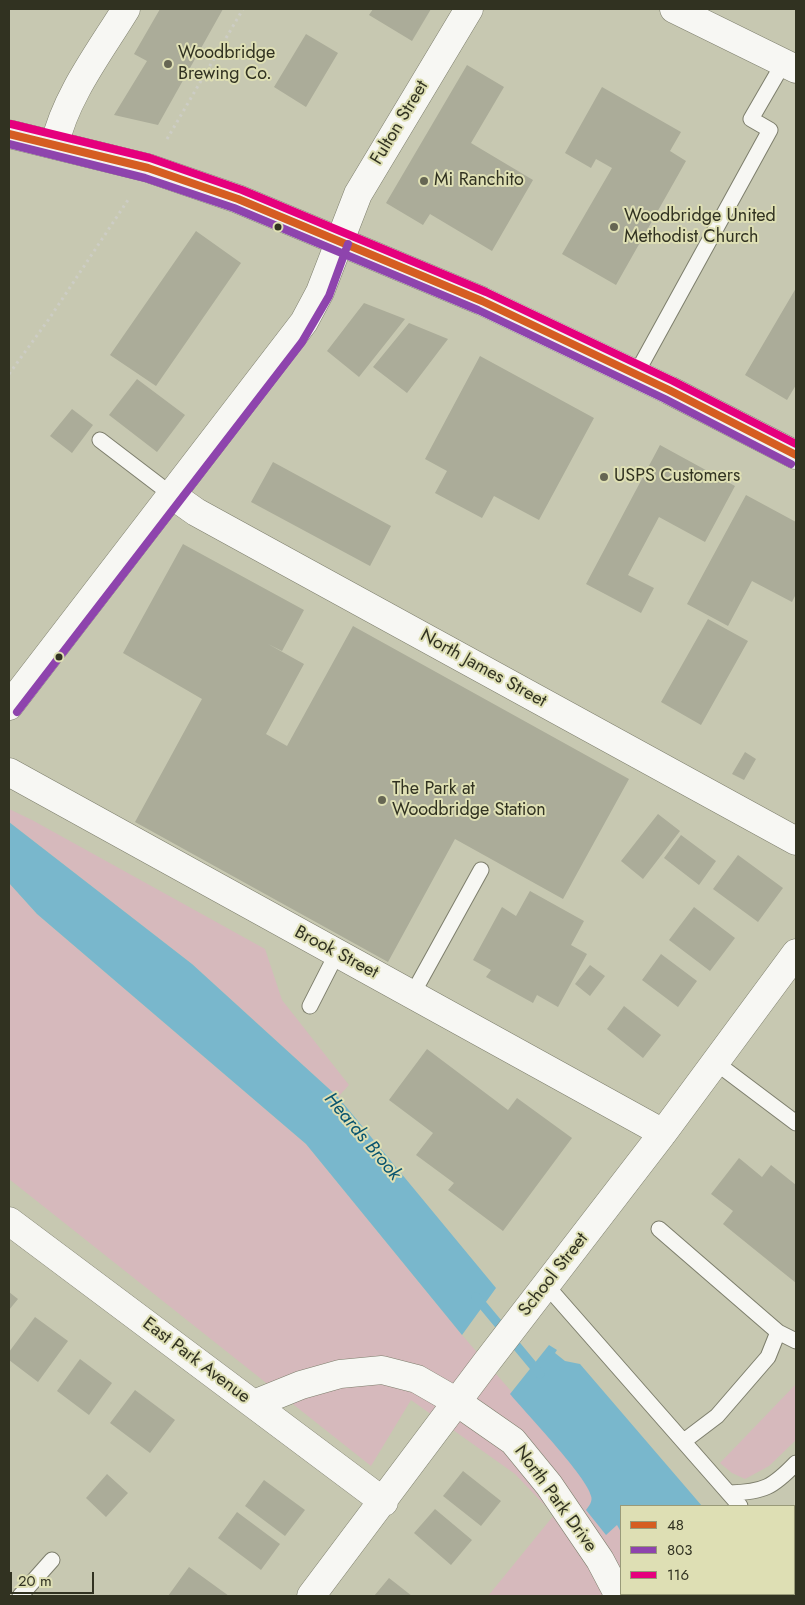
<!DOCTYPE html>
<html>
<head>
<meta charset="utf-8">
<style>
  body { margin:0 }
  #map { position:relative; width:805px; height:1605px; overflow:hidden; background:#c7c8b1; font-family:Jost,sans-serif }
  canvas { display:block }
  .frame { position:absolute; inset:0; border:10px solid #313221; pointer-events:none }
  .legend { position:absolute; left:620px; top:1505px; width:175px; height:90px; box-sizing:border-box; background:#dedfb4; border:1px solid #999a79; margin:0; padding:6px 9px; list-style:none; font-size:15px; color:#313221 }
  .legend li { display:flex; align-items:center; gap:10px; height:25px }
  .legend b { width:25px; border:1px solid #999a79 }
  .scale { position:absolute; left:10px; top:1572px; width:84px; height:22px; box-sizing:border-box; border:2px solid #313221; border-top:0; padding-left:6px; font-size:15px; line-height:18px; white-space:nowrap; color:#313221; -webkit-text-stroke:4px #dedfb4; paint-order:stroke }
</style>
</head>
<body>
<div id="map">
<canvas width="805" height="1605"></canvas>
<div class="frame"></div>
<ul class="legend">
<li><b style="height:6px;background:#d55d22"></b>48</li>
<li><b style="height:6px;background:#8e44ad"></b>803</li>
<li><b style="height:6px;background:#e5007d"></b>116</li>
</ul>
<div class="scale">20 m</div>
</div>
<script>
const c = document.querySelector('canvas').getContext('2d');
c.lineJoin = 'round';
function paint(path, color) { c.fillStyle = color; c.fill(path, 'evenodd'); }
function stroke(path, color, width, dash) { c.strokeStyle = color; c.lineWidth = width; c.lineCap = dash ? 'butt' : 'round'; c.setLineDash(dash || []); c.stroke(path); }
function write(font, color, halo, rows, align = 'center') {
  c.font = font + ' Jost,sans-serif'; c.lineWidth = 4; c.setLineDash([]); c.textBaseline = 'middle'; c.strokeStyle = halo; c.fillStyle = color; for (const [text, x, y, turn = 0] of rows) {
    c.save(); c.translate(x, y); c.rotate((+turn || 0) * Math.PI / 180); c.textAlign = isNaN(turn) ? turn : align; if (halo) c.strokeText(text, 0, 0); c.fillText(text, 0, 0); c.restore();
  }
}
paint(new Path2D(`
  M9,809l23,11 233,129 17,51 67,85 -11,12 -146,-133 -183,-142z
  M9,883l28,31 269,230 156,191 124,142 35,29v88h153l4,2h-290l66,-81 -39,-41 -104,-74 -40,66 -362,-287z
  M796,1384v56l-27,26 -24,13 -13,-6 -12,-10z`), '#d6b9bc');
paint(new Path2D(`
  M9,822l183,142 146,133 158,191 -34,47 -156,-191 -269,-230 -28,-31z
  M549,1345l8,5 -2,3 10,8 15,3 122,142h-81v26l-4,-7 -11,10 -20,-25c3,-4 7,-9 5,-14 -3,-18 -66,-84 -81,-102z
  M657,1594h109l1,2h-108z`), '#79b7cc');
stroke(new Path2D(`
  M476,1297l64,77`), '#79b7cc', 9);
paint(new Path2D(`
  M160,9h63l-65,116 -44,-10 33,-54 -13,-7z
  M373,9h58l-19,32 -43,-26z
  M306,34l32,19 -32,54 -32,-20z
  M467,65l37,22 -33,56 62,37 -41,71 -62,-37 -7,11 -37,-22z
  M602,87l79,45 -11,19 16,10 -70,124 -54,-31 50,-86 -16,-9 -5,9 -26,-15z
  M196,231l45,32 -85,123 -46,-31z
  M796,288v97l-9,15 -42,-25z
  M364,303l41,16 -46,58 -32,-26z
  M409,323l39,16 -41,54 -34,-26z
  M480,356l114,62 -55,102 -45,-24 -12,22 -47,-25 12,-22 -22,-12z
  M137,379l48,36 -28,37 -48,-37z
  M72,409l21,16 -21,28 -22,-17z
  M660,445l75,41 -30,56 -46,-25 -31,58 26,13 -13,25 -55,-29z
  M273,462l118,64 -21,40 -119,-64z
  M746,495l50,27v72l-4,8 -40,-21 -24,45 -41,-22z
  M183,544l121,66 -22,41 -14,-7 36,20 -38,70 21,12 66,-120 276,153 -66,120 -108,-60 -67,123 -253,-140 67,-123 -79,-46z
  M708,619l40,22 -47,84 -40,-23z
  M745,752l11,7 -12,21 -12,-6z
  M658,814l22,17 -37,48 -22,-18z
  M681,835l35,26 -17,24 -35,-27z
  M738,855l45,33 -25,34 -45,-33z
  M530,891l54,30 -13,24 16,9 -29,53 -21,-12 -4,8 -47,-26 5,-7 -18,-10 29,-53 14,9z
  M694,907l41,31 -25,33 -41,-31z
  M661,954l36,27 -19,26 -36,-27z
  M590,965l15,11 -15,20 -15,-12z
  M624,1006l37,29 -18,23 -36,-29z
  M427,1049l81,61 9,-12 55,40 -69,93 -55,-41 6,-7 -38,-28 17,-22 -44,-33z
  M739,1158l23,19 9,-12 25,20v98l-73,-59 10,-13 -22,-17z
  M9,1292l9,7 -9,11z
  M35,1317l33,24 -30,41 -29,-22v-8z
  M80,1359l32,24 -23,32 -32,-24z
  M135,1390l40,30 -25,33 -40,-30z
  M463,1471l38,30 -20,25 -38,-30z
  M107,1474l21,19 -22,24 -20,-19z
  M264,1480l41,30 -20,26 -40,-30z
  M435,1509l37,31 -21,25 -37,-32z
  M237,1512l43,32 -19,26 -43,-32z
  M189,1567l40,29h-61z
  M389,1578l23,18h-38z`), '#abac99');
const lane = new Path2D(`
  M636,374l134,-244 -19,-11 33,-57
  M100,440l72,55
  M412,995l69,-125
  M310,1006l27,-53
  M715,1062l81,61
  M659,1229l119,103 18,9
  M546,1285l194,221
  M684,1441l33,-25 51,-59 10,-25
  M730,1493c34,-1 43,-6 66,-30
  M794,1562l2,2
  M20,1596l32,-36`);
const street = new Path2D(`
  M674,9l122,60
  M55,144c10,-47 46,-94 71,-135
  M172,495l24,17 600,329
  M9,706l295,-384 16,-30 38,-98 111,-185
  M9,772l654,361
  M9,1221l375,281
  M254,1404l47,-19 39,-11 42,-4 35,9 40,23 56,39 36,44 51,75 19,36
  M311,1596l175,-233 177,-230 133,-180`);
const secondary = new Path2D(`
  M9,134l139,34 90,31 244,102 187,89 127,65`);
stroke(lane, '#7d7e6c', 17);
stroke(street, '#7d7e6c', 29);
stroke(secondary, '#7d7e6c', 29);
stroke(new Path2D(`
  M167,139l76,-130
  M9,374l40,-55 81,-122`), '#cdcdc5', 3, [2.5, 4]);
stroke(lane, '#f7f7f3', 15);
stroke(street, '#f7f7f3', 28);
stroke(secondary, '#f2f2f1', 28);
stroke(new Path2D(`
  M9,134l139,34 90,31 244,102 187,89 127,65`), '#d55d22', 8);
stroke(new Path2D(`
  M9,144l136,34 89,30 244,102 187,89 126,65
  M17,712l285,-370 27,-46 19,-52`), '#8e44ad', 8);
stroke(new Path2D(`
  M11,124l139,34 92,32 244,102 187,89 123,63`), '#e5007d', 8);
for (const [x, y, r, color] of [
  [168,64,5,"#666653"],
  [424,181,5,"#666653"],
  [278,227,4.5,"#313221"],
  [614,227,5,"#666653"],
  [604,477,5,"#666653"],
  [59,657,4.5,"#313221"],
  [382,800,5,"#666653"]
]) { const dot = new Path2D(); dot.arc(x, y, r, 0, 2 * Math.PI); c.fillStyle = color; c.fill(dot); stroke(dot, '#dedfb4', 2); }
write('18px', '#313221', '#dedfb4', [
  ["Woodbridge",178,54],
  ["Brewing Co.",178,75],
  ["Mi Ranchito",434,181],
  ["Woodbridge United",624,217],
  ["Methodist Church",624,238],
  ["USPS Customers",614,477],
  ["The Park at",392,790],
  ["Woodbridge Station",392,811]
], 'left');
write('18px', '#313221', '#dedfb4', [
  ["Fulton Street",400,123,-59],
  ["North James Street",483,669,29],
  ["Brook Street",336,953,28],
  ["School Street",554,1275,-52],
  ["East Park Avenue",196,1361,37],
  ["North Park Drive",555,1499,54]
]);
write('italic 19px', '#08546f', '#dedfb4', [
  ["Heards Brook",362,1137,50]
]);
</script>
</body>
</html>
